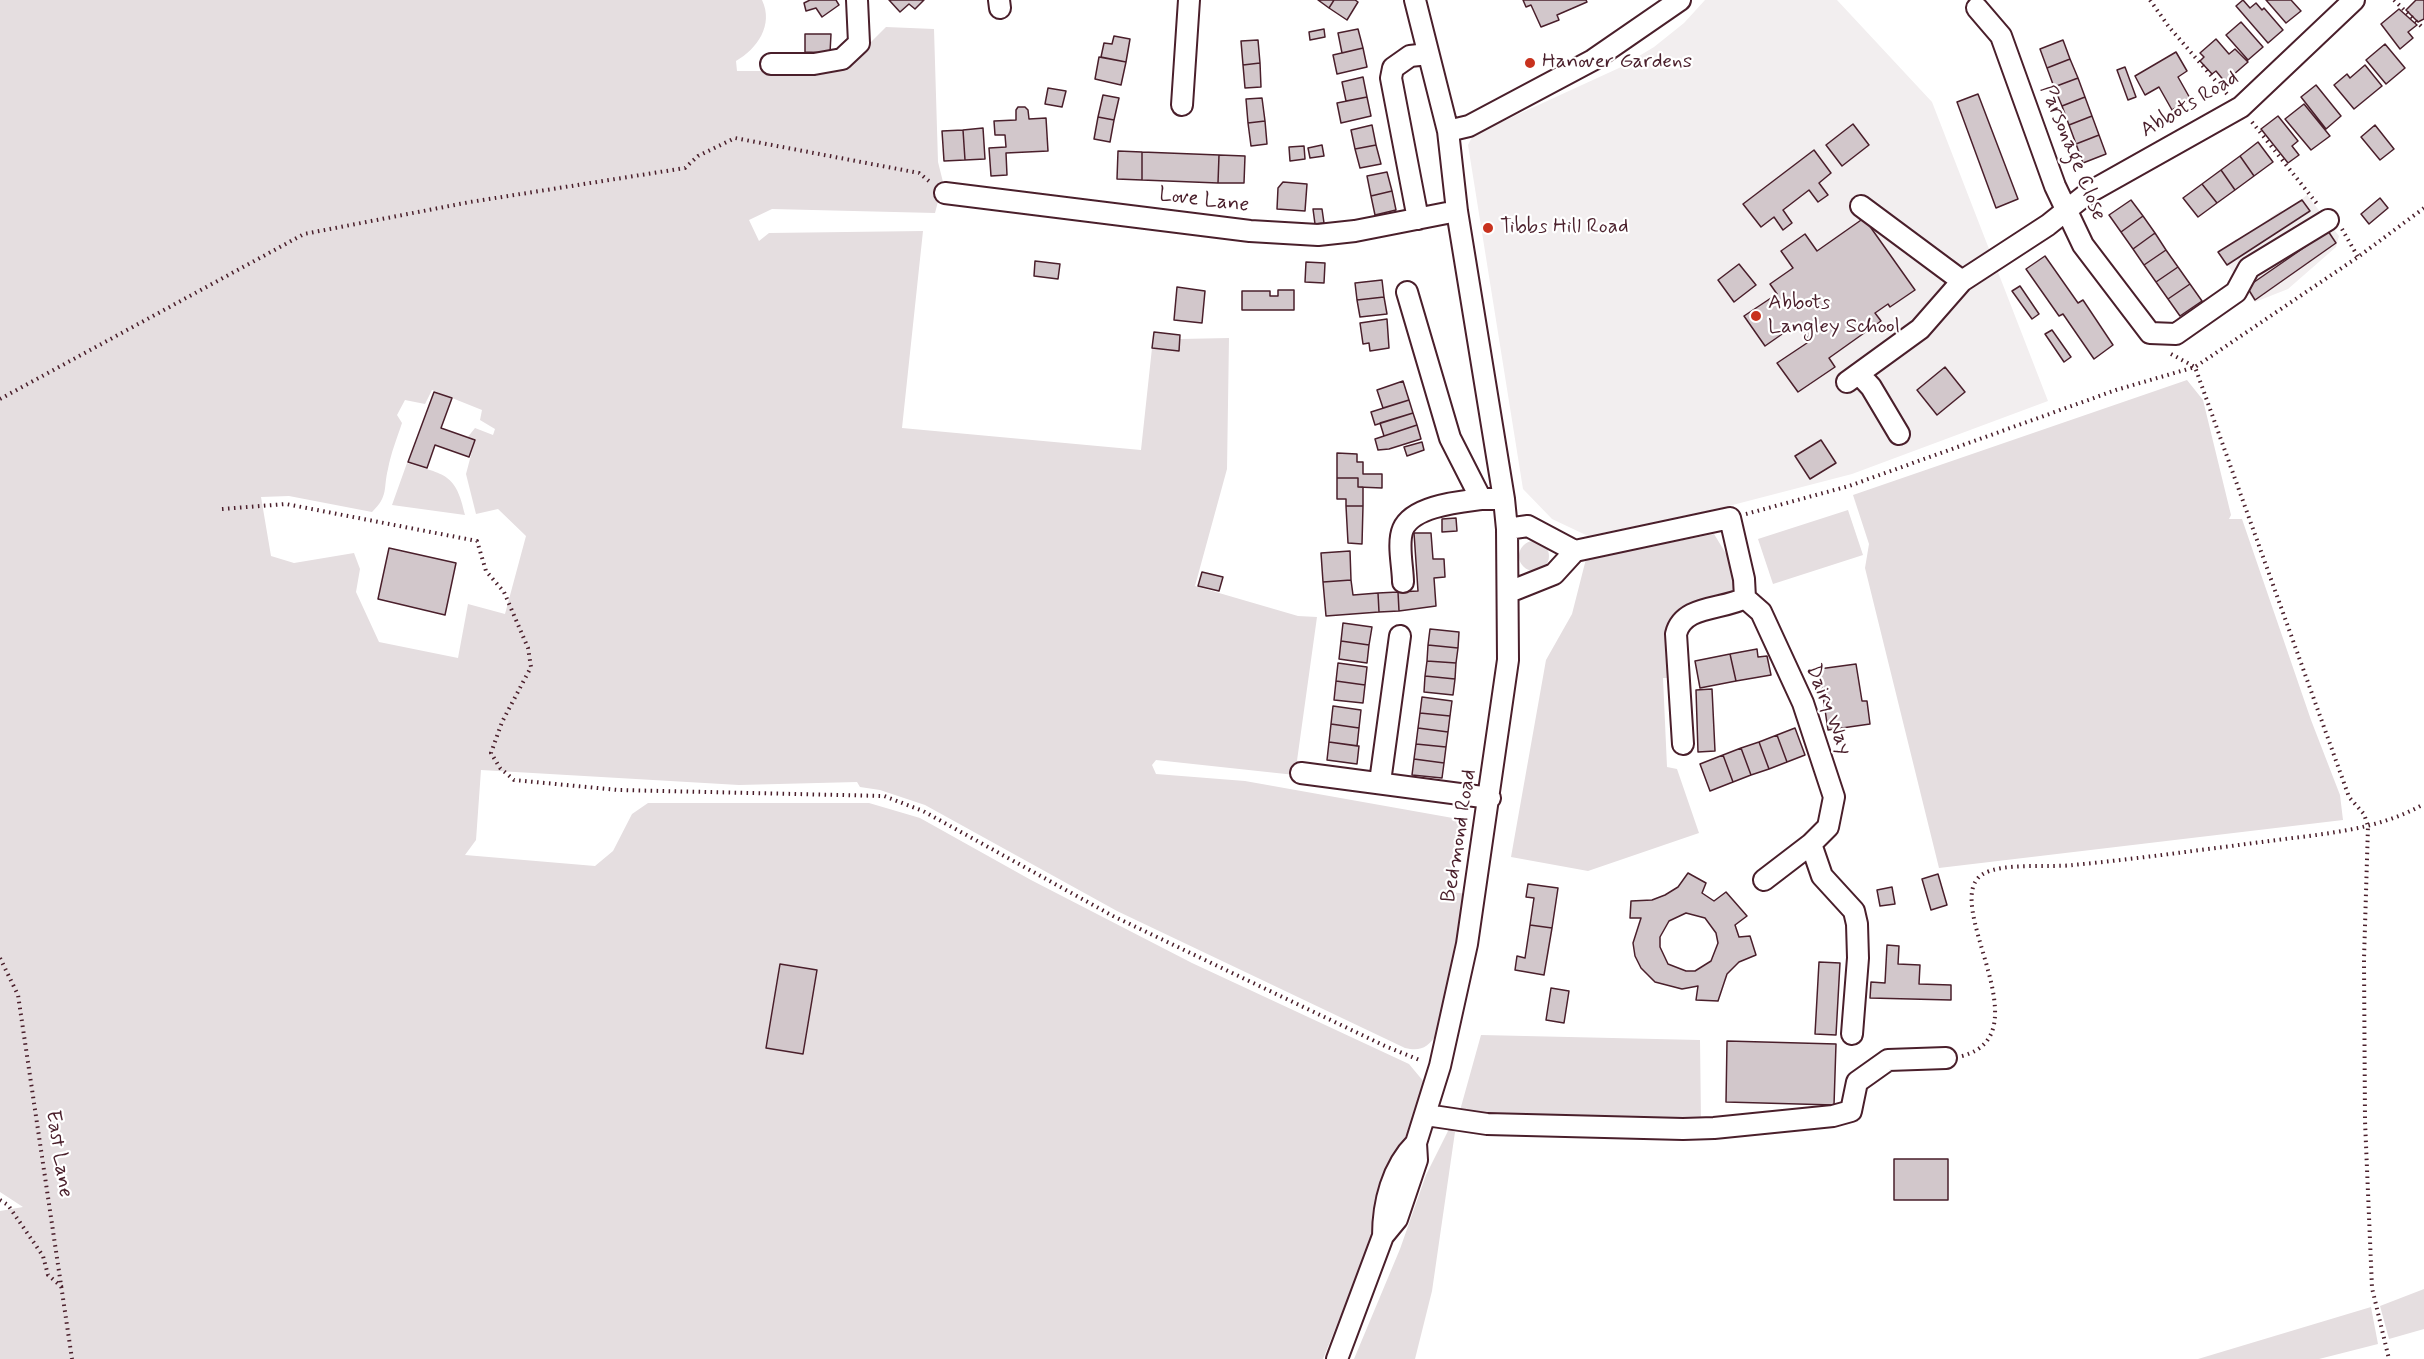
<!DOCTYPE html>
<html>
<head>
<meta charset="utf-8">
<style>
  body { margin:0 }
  canvas { display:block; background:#fff }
</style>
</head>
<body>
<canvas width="2424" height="1359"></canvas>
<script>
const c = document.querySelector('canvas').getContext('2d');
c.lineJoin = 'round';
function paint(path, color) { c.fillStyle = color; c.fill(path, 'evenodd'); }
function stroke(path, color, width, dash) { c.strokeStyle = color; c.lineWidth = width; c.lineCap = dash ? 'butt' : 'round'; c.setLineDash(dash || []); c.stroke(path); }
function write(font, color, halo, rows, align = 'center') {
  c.font = font + ' Mynerve,sans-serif'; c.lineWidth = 4.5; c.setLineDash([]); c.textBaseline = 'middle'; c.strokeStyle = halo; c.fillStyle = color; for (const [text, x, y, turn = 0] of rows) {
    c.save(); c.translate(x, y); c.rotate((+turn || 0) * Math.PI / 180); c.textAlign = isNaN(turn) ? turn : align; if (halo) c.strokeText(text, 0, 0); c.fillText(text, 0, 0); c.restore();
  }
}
paint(new Path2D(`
  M1705,0h132l95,102 116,299 -196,73 -131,34 -133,28 -36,-17 -29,-30 -55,-344 5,-10 146,-67 35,-21 30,-24z
  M2307,195l32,41 -3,11 -48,42 -33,13 -37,-50 18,-13 2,2 43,-31 3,3z`), '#f2eeef');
paint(new Path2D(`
  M0,0h762c12,25 -5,49 -26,61l1,10h99l23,-17 27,-27 48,2 4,133 5,20 -8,31 -163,-4 -23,11 10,21 10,-8 154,-2 -21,197 239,22 11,-102 26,3 2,-12 49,-1 -2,131 -32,117 103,30 19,1 -22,158 -139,-15 -4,5 4,9 89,7 219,39 -13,72 16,2 -30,140c-9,13 -16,18 -32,14l-288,-137 -192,-106 -45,-15 -20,-3 -3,-5 -118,3 -258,-15 -5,70 -11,15 130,11 18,-15 19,-37 16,-11h221l51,15 111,62 161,83 217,101 15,18 -10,37 -35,73 -9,51 -47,116h-1323v-148l23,-4 -23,-15zM432,390l50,20 -2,10 15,9 -2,6 -18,-7 -8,10 8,2 -9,34 10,40 22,-5 28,27 -21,78 -37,-10 -10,54 -79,-16 -23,-50 4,-23 -6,-16 -60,10 -23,-7 -10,-59 28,-1 83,16c17,-16 11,-24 16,-43 3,-16 9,-31 14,-46l-5,-8 8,-15 20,4z
  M2187,380l16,20 28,115 -2,4h13l69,201 29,75 3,25 -404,48 -74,-300 4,-24 -16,-49z
  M407,463c38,12 49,10 58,52l-73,-10z
  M1848,510l15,45 -90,29 -15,-45z
  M1714,534l25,41c-7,40 -54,12 -68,46 -6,16 -2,40 -2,57h-6l4,89 10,2 22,64 -111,38 -77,-14 35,-197 26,-46 14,-55z
  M1519 556a15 15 0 1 1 30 0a15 15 0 1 1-30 0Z
  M1481,1035l219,5 1,81 -242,-7z
  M1449,1129l6,3 -23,159 -17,68h-61l46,-110 26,-74z
  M2424,1289v40l-35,10 -9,-33z
  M2371,1307l7,37 -59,15h-121z`), '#e5dee0');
const building = new Path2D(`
  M810,0h26l3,5 -17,12 -6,-9 -10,3 -2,-8z
  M889,0h35l-9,9 -6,-5 -9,8z
  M1318,0h16l-5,8z
  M1334,0h21l3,2 -11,18 -18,-12z
  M1523,0h63l1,2 -30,13 2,5 -18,7 -10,-22 -5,2z
  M2243,0l7,8 6,-5 6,7 2,-2 19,22 -15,13 -32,-37z
  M2266,0h25l10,11 -15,12z
  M2416,0h8v19l-6,3 -12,-12z
  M2399,9l18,16 -9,7 5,6 -13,11 -19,-25z
  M2241,22l22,25 -15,13 -22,-25z
  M1324,29l1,8 -15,3 -1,-8z
  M1358,29l5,19 -21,5 -4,-20z
  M805,34h26l-1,19 -25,-1z
  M1114,36l16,3 -4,23 -25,-5 3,-14 8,1z
  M2216,39l13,15 6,-5 13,13 -23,20 -9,-11 -4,3 -12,-13 4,-4 -4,-4z
  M1258,40l2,23 -17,2 -2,-24z
  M2063,40l7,19 -23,9 -7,-19z
  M2385,44l20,24 -19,16 -20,-24z
  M1363,48l4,19 -30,7 -4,-19z
  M2176,52l11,19 -9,6 13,23 -19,10 -13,-23 -14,8 -10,-19z
  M1099,57l27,5 -5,23 -26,-6z
  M2070,59l8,19 -24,9 -7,-19z
  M1260,63l1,24 -16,1 -2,-23z
  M2365,65l17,21 -28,23 -20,-24 13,-11 3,4z
  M2125,67l11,30 -8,3 -11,-30z
  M1363,77l4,20 -21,4 -4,-19z
  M2078,78l7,19 -23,9 -8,-19z
  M2316,85l25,31 -15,13 -25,-32z
  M1048,88l18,3 -4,16 -17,-3z
  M1978,94l40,105 -22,9 -39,-106z
  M1103,95l16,3 -5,22 -16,-3z
  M1367,97l4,19 -30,7 -4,-20z
  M2085,97l7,19 -23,9 -7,-19z
  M1262,98l3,23 -17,2 -2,-24z
  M2304,104l26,32 -19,14 -26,-31z
  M1018,107h7l3,3 1,9 17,-1 2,33 -42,2 1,22 -16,1 -2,-28 17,-1 -1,-12h-10l-1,-14 22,-1v-10z
  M2092,116l7,19 -23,9 -7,-19z
  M2278,116l20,25 -6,5 7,9 -11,8 -27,-34z
  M1098,117l16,3 -4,22 -16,-3z
  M1265,121l2,23 -16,2 -3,-23z
  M1853,124l16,21 -27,21 -16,-21z
  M1372,125l4,20 -21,4 -4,-19z
  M2375,125l19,24 -14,11 -19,-23z
  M983,128l2,31 -20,1 -2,-30z
  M963,130l2,30 -21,1 -2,-30z
  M2099,135l7,19 -23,9 -7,-19z
  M2258,142l15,20 -19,14 -14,-20z
  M1322,145l2,11 -14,2 -2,-10z
  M1376,145l5,19 -21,4 -5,-19z
  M1304,146l1,13 -15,2 -1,-14z
  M1814,150l17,23 -12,10 9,12 -10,7 -9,-12 -26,20 9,13 -9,7 -9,-13 -13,10 -18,-23z
  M1118,151l24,1v28l-25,-1z
  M1142,152l77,3 -1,28 -76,-3z
  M1219,155l26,1 -1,27h-26z
  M2240,156l14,20 -19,14 -14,-20z
  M2221,170l14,20 -18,13 -15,-19z
  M1387,172l5,19 -21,5 -4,-20z
  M1283,182l24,2 -2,27 -28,-2 1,-21z
  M2202,184l15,19 -19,14 -15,-19z
  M1392,191l4,19 -21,5 -4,-19z
  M2380,198l8,10 -19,16 -8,-10z
  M2131,200l12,16 -22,16 -12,-17z
  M2302,200l8,11 -83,54 -9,-13z
  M1313,209h9l2,14 -9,1z
  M2143,216l12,17 -22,16 -12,-17z
  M1864,218l51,72 -25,17 -2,-3 -13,9 6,8 -52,37 6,9 -37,25 -21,-29 33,-22 -12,-18 -33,23 -21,-30 33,-22 -7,-10 23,-16 -12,-17 24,-17 12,17z
  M2328,231l8,12 -81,57 -8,-13z
  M2155,233l11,17 -22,15 -11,-16z
  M2166,250l12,17 -22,15 -12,-17z
  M2045,256l33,47 5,-3 30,45 -19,14 -31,-45 -4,2 -33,-47z
  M1035,261l25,3 -2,15 -24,-3z
  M1306,262l19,1 -1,20 -19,-1z
  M1739,264l17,21 -22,17 -16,-22z
  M2178,267l12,17 -22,15 -12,-17z
  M1382,280l2,17 -27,3 -2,-17z
  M2190,284l12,17 -22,15 -12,-17z
  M2020,286l19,28 -7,5 -20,-28z
  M1177,287l28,4 -3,32 -28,-3z
  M1278,290h16v20h-52v-19h28v5h8z
  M1384,297l3,17 -27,3 -3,-17z
  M1387,319l2,29 -19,3 -1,-8 -6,1 -3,-21z
  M2052,330l19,27 -7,5 -19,-28z
  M1154,332l26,3 -1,16 -27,-3z
  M1945,367l20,25 -28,23 -20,-25z
  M1403,381l6,19 -26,8 -6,-18z
  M434,392l18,6 -11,30 34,12 -6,17 -34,-12 -8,23 -19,-6z
  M1409,400l4,13 -38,12 -4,-13z
  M1413,413l4,12 -33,11 -4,-13z
  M1417,425l4,14 -32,10 -11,1 -3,-11z
  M1821,440l15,23 -26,16 -15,-23z
  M1422,442l2,8 -17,6 -3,-9z
  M1337,453l20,1v8h6v12h19v14l-24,-1v-9h-21z
  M1337,478h21v9h5v19h-17v-7h-9z
  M1346,506h17l-1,38 -14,-1z
  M1456,518l1,13 -15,1v-13z
  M1414,533h17l2,26h11l1,18 -11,1 2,28 -37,5 -1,-19 20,-1z
  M389,548l67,15 -11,52 -67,-16z
  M1350,551l1,29 -28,2 -2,-29z
  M1202,572l21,5 -4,14 -21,-5z
  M1351,580l2,15 25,-2 1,19 -53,4 -3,-34z
  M1398,592l1,19 -20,1 -1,-19z
  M1343,623l29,4 -3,18 -28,-4z
  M1430,629l29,3 -1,16 -30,-3z
  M1341,641l28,4 -2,18 -28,-4z
  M1428,645l30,3 -2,15 -29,-2z
  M1757,649l1,8 9,-1 4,19 -35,6 -6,-27z
  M1730,654l6,27 -36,7 -5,-27z
  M1427,661l29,2 -1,16 -30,-3z
  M1338,663l29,4 -2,18 -29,-4z
  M1856,664l6,37h5l3,23 -42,6 -9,-61z
  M1425,676l30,3 -2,16 -29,-3z
  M1336,681l29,4 -2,18 -29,-3z
  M1712,689l3,62 -17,1 -2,-62z
  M1422,697l30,4 -2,15 -30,-3z
  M1333,706l28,4 -2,18 -28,-4z
  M1420,713l30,3 -2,16 -30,-4z
  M1331,724l28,4 -2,18 -28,-4z
  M1418,728l30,4 -2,15 -30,-3z
  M1795,728l10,27 -18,7 -10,-27z
  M1777,735l10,27 -18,7 -10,-27z
  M1329,742l30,4 -2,18 -30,-4z
  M1759,742l10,27 -18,6 -10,-27z
  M1416,744l30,3 -2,16 -30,-4z
  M1741,748l10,27 -18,7 -10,-27z
  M1723,755l10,27 -23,9 -10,-27z
  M1414,759l30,4 -2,15 -30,-3z
  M1688,873l18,10 -4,10 12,8 12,-9 21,24 -12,9 4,12 11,-1 6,19 -17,7 -12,12 -9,27 -22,-1 2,-14 -16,3 -27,-7 -14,-14 -6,-12 -2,-13 8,-25h-11l1,-17 21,-1 13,-5 13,-8zM1686,913l19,5 11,15 2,10 -7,18 -16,10h-9l-18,-7 -8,-17v-10l9,-16z
  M1938,874l9,31 -16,5 -9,-31z
  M1528,884l30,4 -6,40 -22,-3 4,-27 -8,-1z
  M1892,887l3,17 -15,2 -3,-16z
  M1530,925l22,3 -8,47 -29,-5 2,-14 8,2z
  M1887,945l12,1 -1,18 22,1 -1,19 32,1v15l-81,-2 1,-16 14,1z
  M1819,962l21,1 -4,72 -21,-1z
  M780,964l37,6 -14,84 -37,-6z
  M1551,988l18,3 -5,32 -18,-3z
  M1727,1041l109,3 -2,61 -108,-3z
  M1894,1159h54v41h-54z`);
paint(building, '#d2c7cb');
stroke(building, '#4a1f2b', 1.5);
const minor = new Path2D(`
  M999,0l1,8
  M1977,8l24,28 54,150 28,59 67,88 26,1 60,-42 13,-24 79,-48
  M771,64h43l28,-5 17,-16 -2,-43
  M1182,105l7,-105
  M1448,131l21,-5 124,-66 87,-60
  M945,193l305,38 68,4 37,-4 102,-20
  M1861,206l101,75
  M1418,219l-27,-141 2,-10 17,-12 18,-2
  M1407,292l43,146 31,61h23
  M1859,374l12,13 28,47
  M1847,382l73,-53 42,-48 86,-56 40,-32 153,-86 113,-107
  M1507,529l21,-3 47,25
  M1403,582c0,-15 -6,-39 0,-53 10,-23 56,-27 78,-30
  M1509,592l45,-18 21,-23 155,-33 14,61 1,19 16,14 42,91 31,94 -6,30 -17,17 11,32 32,35 3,13 1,34 -6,76
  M1683,744l-7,-110c7,-29 46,-24 69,-36
  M1301,773l189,25
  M1380,782l20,-146
  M1764,880l47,-36
  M1426,1115l61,9 196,5 31,-1 119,-12 18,-5 6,-29 31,-22 58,-2
  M1383,1236c0,-33 9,-69 33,-93
  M1337,1359l46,-123 14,-17 20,-59 -1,-17 24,-77 27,-122 41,-284 -1,-131 -3,-30 -47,-288 -9,-80 -33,-131`);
stroke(minor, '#4a1f2b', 24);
stroke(new Path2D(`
  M2150,0l19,27 58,67
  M2394,0l30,29
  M2252,122l66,83
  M2342,229l16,28
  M2171,354l24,13 154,430 15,17 4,12 -4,133 1,162 7,167 17,71
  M0,399l304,-165 166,-32 215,-34 13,-12 37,-18 184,35 11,9
  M222,509l64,-5 191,37 9,30 18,21 24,56 3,19 -29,55 -11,31 9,15 14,12 104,10 266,6 39,15 190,105 272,130 37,15
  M1746,514l103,-28 267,-96 79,-23 163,-110 66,-49
  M0,958l18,37 54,364
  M1962,1056c84,-22 -24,-155 21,-182 21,-12 65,-6 90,-9 63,-6 126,-15 189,-23 55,-8 113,-10 162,-38
  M0,1200l8,5 35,51 5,19 15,13`), '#4a1f2b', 4, [1.5, 4.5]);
stroke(minor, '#fff', 20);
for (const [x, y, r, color] of [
  [1530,63,6,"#c8321e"],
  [1488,228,6,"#c8321e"],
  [1756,316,6,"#c8321e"]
]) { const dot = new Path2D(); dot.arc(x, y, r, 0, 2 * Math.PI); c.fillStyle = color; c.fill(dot); stroke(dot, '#fff', 2); }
write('21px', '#4a1f2b', '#fff', [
  ["Hanover Gardens",1542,63],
  ["Tibbs Hill Road",1500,228],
  ["Abbots",1768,304],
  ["Langley School",1768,328]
], 'left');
write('21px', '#4a1f2b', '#fff', [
  ["Abbots Road",2190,105,-31],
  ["Parsonage Close",2072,153,68],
  ["Love Lane",1204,201,7],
  ["Dairy Way",1828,710,69],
  ["Bedmond Road",1460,836,-81],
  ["East Lane",58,1154,81]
]);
</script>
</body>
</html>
